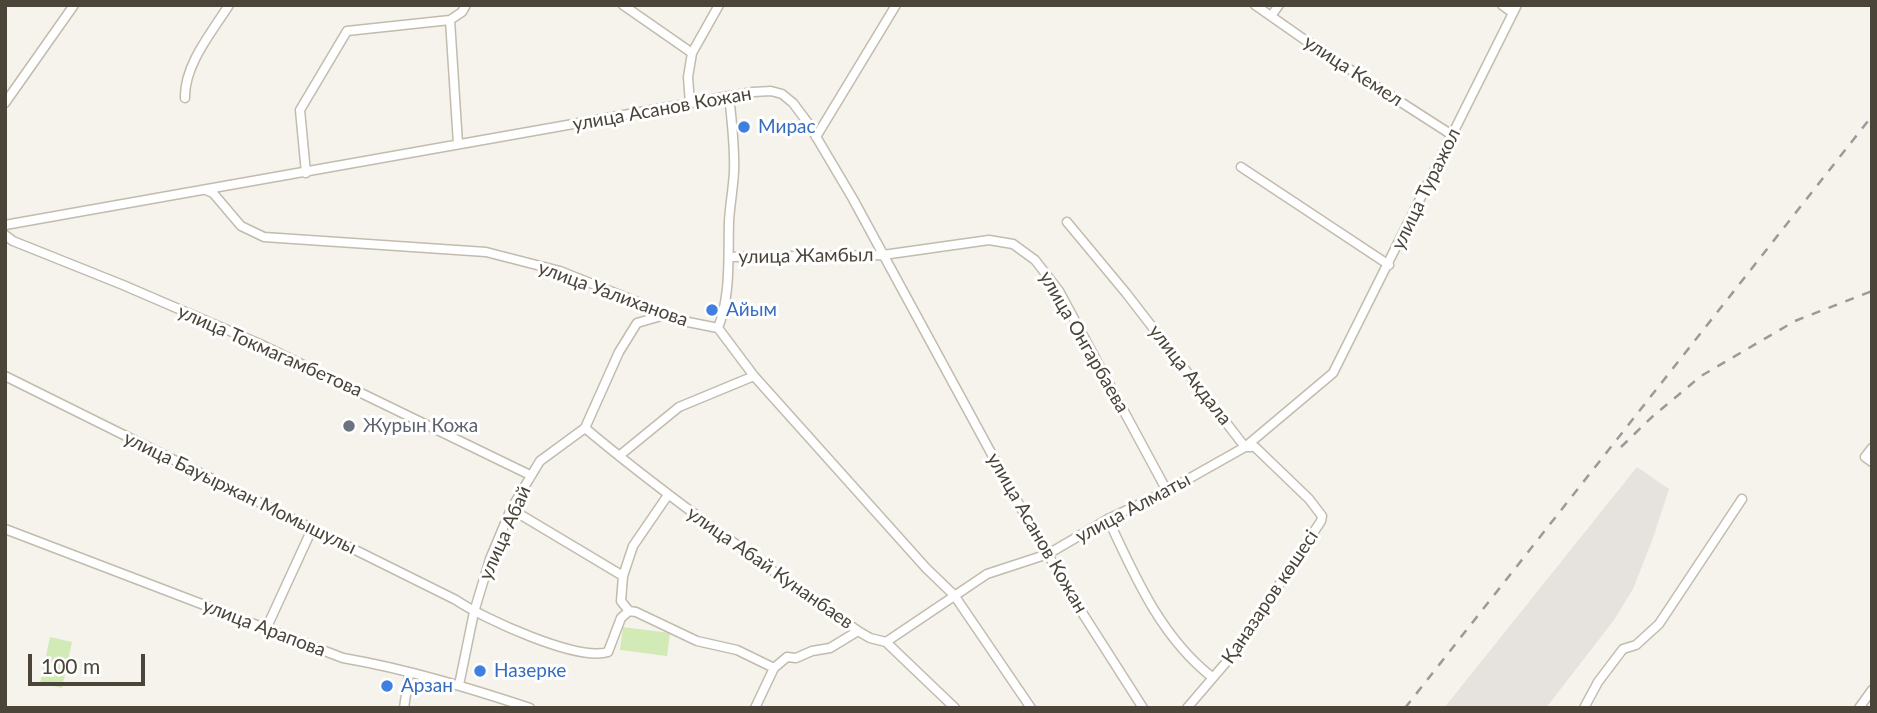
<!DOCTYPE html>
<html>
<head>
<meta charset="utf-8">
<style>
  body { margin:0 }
  #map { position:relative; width:1877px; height:713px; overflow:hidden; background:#f6f3ec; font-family:Lato,sans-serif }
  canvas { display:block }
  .frame { position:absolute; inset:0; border:7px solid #4b4439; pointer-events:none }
  .scale { position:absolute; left:28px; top:654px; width:117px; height:32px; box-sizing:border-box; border:4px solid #4b4439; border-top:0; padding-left:9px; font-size:21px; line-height:24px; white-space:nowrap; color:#4b4439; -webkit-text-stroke:5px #fff; paint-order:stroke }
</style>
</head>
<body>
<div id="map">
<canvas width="1877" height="713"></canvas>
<div class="frame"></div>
<div class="scale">100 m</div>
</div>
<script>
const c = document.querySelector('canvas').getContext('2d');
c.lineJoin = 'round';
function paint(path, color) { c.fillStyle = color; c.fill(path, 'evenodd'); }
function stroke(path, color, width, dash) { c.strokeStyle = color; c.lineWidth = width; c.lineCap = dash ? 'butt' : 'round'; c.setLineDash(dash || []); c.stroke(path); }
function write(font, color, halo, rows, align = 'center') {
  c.font = font + ' Lato,sans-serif'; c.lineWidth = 6; c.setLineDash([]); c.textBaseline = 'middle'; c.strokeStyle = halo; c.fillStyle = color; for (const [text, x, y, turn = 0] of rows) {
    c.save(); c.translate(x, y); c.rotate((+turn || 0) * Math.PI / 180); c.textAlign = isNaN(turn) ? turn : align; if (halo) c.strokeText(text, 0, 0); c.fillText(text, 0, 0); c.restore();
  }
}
paint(new Path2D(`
  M1637,467l32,22 -16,49 -20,51 -19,31 -68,88h-102z`), '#e6e2dd');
paint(new Path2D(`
  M623,627l47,6 -3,23 -47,-6z
  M50,637l22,5 -10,46 -22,-5z`), '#d2eab5');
const minor = new Path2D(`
  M623,5l69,48
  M1255,5l60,42 137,88
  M1502,5l11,8
  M1271,16l8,-11
  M185,98c-1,-33 27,-66 44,-93
  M5,103l69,-98
  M690,104l-2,-27 4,-24 27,-48
  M816,137l80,-132
  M458,144l-8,-124 12,-8 4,-7
  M1241,167l148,98
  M306,173l-6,-63 47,-79 103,-11
  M206,190l7,3 28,33 23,11 222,15 74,19 128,51 30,6 36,48 172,192 28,27 77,113
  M1067,222l59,71 119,154h10l54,52 13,17 -1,5 -86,131 -48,56
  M5,225l748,-133 18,-1 11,3 11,9 15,20 45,76 174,320 56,95 60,94
  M5,235l8,6 110,44 137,59 270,131
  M729,257l154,-2 106,-15 24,4 22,16 24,31 108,200
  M718,328c13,-33 10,-71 11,-107 1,-16 4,-32 5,-49 1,-25 -2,-50 -5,-76
  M5,376l451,224c26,18 122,62 152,52l13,-34 8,-7 7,1 61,29 40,9 37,18
  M585,428c87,73 180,137 273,203l12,7 16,4 69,66
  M1872,448l-7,9 7,5
  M619,456l60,-49 75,-31
  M511,509l112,67
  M1108,519c27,58 53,118 104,158
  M5,529l338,129c64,11 126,30 187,50
  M629,611l-8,-10 2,-25 10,-30 35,-51
  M266,629l46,-100
  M886,642l101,-68 61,-20 60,-35 59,-28 78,-44 88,-74 184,-368
  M459,685l15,-73 16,-53 21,-50 29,-48 45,-33 34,-76 18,-29 31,-9
  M404,708l5,-34
  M755,708l19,-40 13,-11 9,1 16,-7 18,-3 28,-17
  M1584,708l14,-26 25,-33 13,-4 23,-21 83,-125
  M1859,708l13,-18`);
stroke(minor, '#c2bbae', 11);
stroke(minor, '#fff', 8);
stroke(new Path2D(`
  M1621,447l31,-30 49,-41 94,-55 77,-30
  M1405,708l467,-592`), '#9a9a9a', 2.5, [9, 9]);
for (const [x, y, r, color] of [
  [744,127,7,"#3f7fe0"],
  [712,310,7,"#3f7fe0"],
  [349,426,7,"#6b7280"],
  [480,671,7,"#3f7fe0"],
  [387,686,7,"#3f7fe0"]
]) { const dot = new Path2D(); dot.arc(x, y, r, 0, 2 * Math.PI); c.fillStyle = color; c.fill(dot); stroke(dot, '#fff', 2.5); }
write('19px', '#4b4439', '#fff', [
  ["улица Кемел",1353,71,33],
  ["улица Асанов Кожан",662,109,-10],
  ["улица Туражол",1426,189,-64],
  ["улица Жамбыл",806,256,-1],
  ["улица Уалиханова",613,294,20],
  ["улица Онгарбаева",1084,342,60],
  ["улица Токмагамбетова",270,351,24],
  ["улица Акдала",1190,375,52],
  ["улица Бауыржан Момышулы",240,493,26],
  ["улица Алматы",1133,508,-28],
  ["улица Абай",505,533,-66],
  ["улица Асанов Кожан",1037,533,60],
  ["улица Абай Кунанбаев",770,568,35],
  ["Қаназаров көшесі",1270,597,-56],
  ["улица Арапова",264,628,21]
]);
write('19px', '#366cbe', '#fff', [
  ["Мирас",758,127],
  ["Айым",726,310],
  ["Назерке",494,671],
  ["Арзан",401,686]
], 'left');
write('19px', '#5b616d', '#fff', [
  ["Журын Кожа",363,426]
], 'left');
</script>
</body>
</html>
